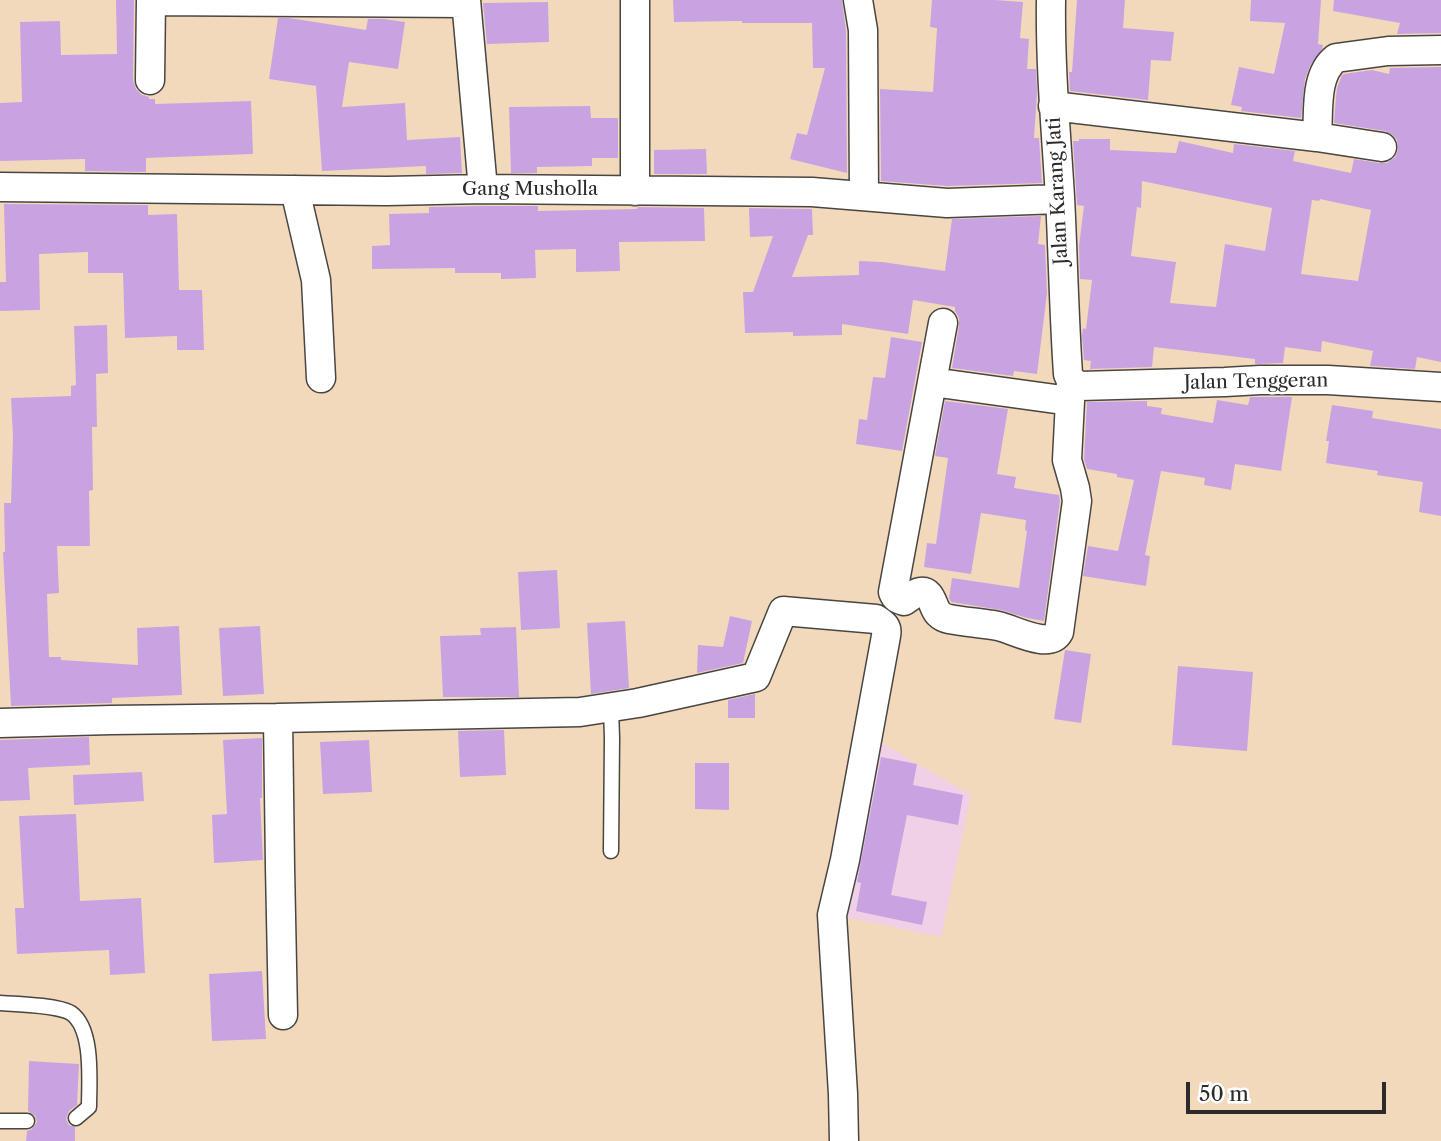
<!DOCTYPE html>
<html>
<head>
<meta charset="utf-8">
<style>
  body { margin:0 }
  #map { position:relative; width:1441px; height:1141px; overflow:hidden; background:#f3d9bc; font-family:"Libre Caslon Text",serif }
  canvas { display:block }
  .scale { position:absolute; left:1186px; top:1082px; width:200px; height:32px; box-sizing:border-box; border:4px solid #2b2b2b; border-top:0; padding-left:9px; font-size:21px; line-height:24px; white-space:nowrap; color:#2b2b2b; -webkit-text-stroke:5px #fff; paint-order:stroke }
</style>
</head>
<body>
<div id="map">
<canvas width="1441" height="1141"></canvas>
<div class="scale">50 m</div>
</div>
<script>
const c = document.querySelector('canvas').getContext('2d');
c.lineJoin = 'round';
function paint(path, color) { c.fillStyle = color; c.fill(path, 'evenodd'); }
function stroke(path, color, width, dash) { c.strokeStyle = color; c.lineWidth = width; c.lineCap = dash ? 'butt' : 'round'; c.setLineDash(dash || []); c.stroke(path); }
function write(font, color, halo, rows, align = 'center') {
  c.font = font + ' "Libre Caslon Text",serif'; c.lineWidth = 5; c.setLineDash([]); c.textBaseline = 'middle'; c.strokeStyle = halo; c.fillStyle = color; for (const [text, x, y, turn = 0] of rows) {
    c.save(); c.translate(x, y); c.rotate((+turn || 0) * Math.PI / 180); c.textAlign = isNaN(turn) ? turn : align; if (halo) c.strokeText(text, 0, 0); c.fillText(text, 0, 0); c.restore();
  }
}
paint(new Path2D(`
  M873,738l98,57 -30,142 -105,-22z`), '#efd0e6');
paint(new Path2D(`
  M116,0h18l-1,80 3,9 6,6 7,2v2h6v5l96,-3 2,53 -107,4v14l-61,-1v-12l-85,2v-58l22,-1 -2,-80 40,-1 1,34 56,-1z
  M673,0h169l4,31 1,142 -57,-14 7,-26 10,2 18,-67h-12l-1,-45h-70v-2l-68,1z
  M932,0h63l28,2 -3,36 9,1 -2,30h9l1,24 -3,45h5l3,45 -95,3 -66,-5 -1,-92 53,3 4,-64 -7,-1z
  M1077,0h48l-2,28 51,4 -3,29 -20,-1 -3,40 -78,-9 -1,-19h3z
  M1251,0h70l-3,44 5,1 -1,4 -12,17 -5,13 -4,39 -60,-7 1,-4 -11,-2 8,-38 35,7 11,-51 -35,-2z
  M1334,0h107v33l-44,1 3,-11 -67,-12z
  M548,2l1,40 -62,2 -4,-41z
  M278,18h11l77,12 2,-11h16l21,3 -7,47 -49,-7 -7,45 63,-4 2,37 53,-3 2,36 -36,1v-8l-104,5 -6,-85 -47,-7z
  M1441,67v295l-24,-5 -2,12 -43,-3h-2l3,-15 -51,-10 -1,11 -36,-5 -2,16 -28,1v-5l-101,-12 -2,20 -62,2 1,-8 -7,-1 -2,-24 1,-8 3,1 6,-49 -12,-1 -1,-33 5,-40 -7,-1 -4,-64h6v-2h31v11l66,3 3,-12 54,12 1,-9 61,7 -2,10 58,12 3,-14 25,4h8l8,-6 3,-8 -1,-9 -4,-5 -8,-4 -51,-8 2,-26 1,-9 5,-13 2,-1 28,-4 17,4 1,-6zM1142,181l130,27 -7,43 -40,-7 -9,63 -46,-4 6,-41 -45,-6 6,-49 4,1zM1320,199l51,11 -13,71 -57,-7 11,-74 7,1z
  M590,106l1,12h27v40h-26v8l-55,1v6h-26l-2,-66z
  M706,149l1,25h-53v-24z
  M4,204l144,1v10l29,-1 2,76h23l2,60h-27v-14l-52,2 -2,-65h-35v-21l-49,2 1,56 -40,1v-29h6z
  M483,206h55v5l99,-2 1,-2 66,1 1,33 -86,1 1,29 -44,1v-23l-41,1 1,28 -35,1v-6h-46v-5l-83,1v-23l18,-1 -1,-31 40,-1v-6z
  M749,208l63,1 1,26h-5l-16,42 67,-2v-14l23,1 63,9 7,-52 89,-3 -3,28 7,1 2,48 -10,81 -23,-3 -1,5 -61,-8 7,-42v-8l-4,-7v-4l-42,-7 -5,34 -66,-10v11l-49,1v-4l-48,1 -2,-41h10l20,-56 -23,1z
  M107,325l1,48 -12,1 1,53h-5l1,63 -4,1 1,55h-33l2,47 -12,1 2,63h12v3l77,5 -1,-37 42,-2 3,69 -70,3v5l-101,3 -8,-154h2l-1,-49h7l2,-66 -2,-39 60,-2v-10l5,-1 -2,-59z
  M891,337l31,5 -20,109 -46,-7 3,-25 8,1 6,-43 12,1z
  M1250,397h42l-11,74 -46,-7 -4,26 -27,-5 1,-7 -44,-7 -16,84 5,1 -4,30 -63,-10 5,-30 30,5 16,-71 -17,-3v-3l-30,-5 -3,-10 3,-57 60,-1v5l15,2 -1,6 52,9 4,-23 31,5z
  M945,401l63,8 -11,65 19,3 -2,11 45,7 1,6 -16,120 -17,-3 -26,-8 -50,-8 -2,-4 3,-20 67,10 8,-57 -2,-1 1,-10 -45,-7 -10,61 -47,-7 3,-24 9,1 12,-86 -13,-2z
  M1332,405l41,6 -1,7 69,11v87l-22,-4 4,-30 -46,-7 1,-4 -52,-8 3,-22h-3z
  M557,570l3,58 -39,2 -3,-58z
  M730,616l22,5 -9,42 -46,10 1,-28 25,2z
  M625,621l4,67 -38,6 -4,-71z
  M260,626l4,68 -41,2 -4,-68z
  M516,627l3,70h-76l-3,-61 41,-1 -1,-7z
  M1065,650l26,4 -10,69 -27,-4z
  M1178,666l75,6 -6,79 -75,-6z
  M755,694v24h-27v-18z
  M504,730l2,45 -46,2 -2,-46z
  M89,737l1,28 -62,3 2,32 -30,1v-61z
  M262,738v60h-2l3,62 -49,3 -2,-48 15,-1 -4,-74z
  M369,740l3,52 -49,2 -3,-52z
  M881,757l36,7 -4,21 50,10 -5,30 -51,-10 -16,80 36,7 -5,23 -66,-14 5,-28 -4,-1z
  M695,763h34v47l-34,-1z
  M142,772l2,29 -70,4 -1,-30z
  M76,814l4,87 61,-3 4,75 -35,2 -1,-25 -92,4 -2,-46h9l-5,-92z
  M262,971l4,68 -54,2 -3,-67z
  M29,1061l50,3 -2,41 -8,6 -3,8 3,6 6,2v14h-49l1,-10 5,-2 5,-7 -2,-6 -7,-5z`), '#c8a3e2');
const service = new Path2D(`
  M611,708l1,30 -1,113
  M0,1003c17,1 58,2 71,10 23,16 18,69 18,94l-13,11
  M0,1121h27`);
const minor = new Path2D(`
  M466,0l17,189
  M858,0l5,30 1,165
  M151,1l315,2
  M150,80l1,-80
  M1053,106l264,31 65,10
  M1317,137c2,-25 -3,-62 19,-79l52,-7 53,-1
  M0,187l387,4 96,-2 329,3 135,11 113,-4
  M295,190l21,90 5,98
  M635,191v-191
  M943,323l-50,269c2,6 5,7 11,9 5,-3 10,-8 16,-9 12,-2 12,14 18,21 4,4 6,5 11,6 16,3 33,4 49,7 15,3 51,24 61,6l18,-131 -2,-13 -8,-28 4,-79 -3,-7c-4,-59 -5,-118 -8,-177 -4,-66 -10,-131 -9,-197
  M1071,381l9,5 145,-4 35,-2h68l113,7
  M932,382l138,19
  M278,718l2,149 3,148
  M0,723l111,-3 167,-2 302,-6 58,-9 118,-26 27,-66 93,8c8,5 12,8 10,17l-41,224 -13,55 11,179 1,47`);
stroke(service, '#494541', 17);
stroke(minor, '#494541', 31);
stroke(service, '#fff', 14);
stroke(minor, '#fff', 28);
write('19px', '#2b2b2b', '#fff', [
  ["Gang Musholla",530,190],
  ["Jalan Karang Jati",1058,191,-93],
  ["Jalan Tenggeran",1256,382,-1]
]);
</script>
</body>
</html>
